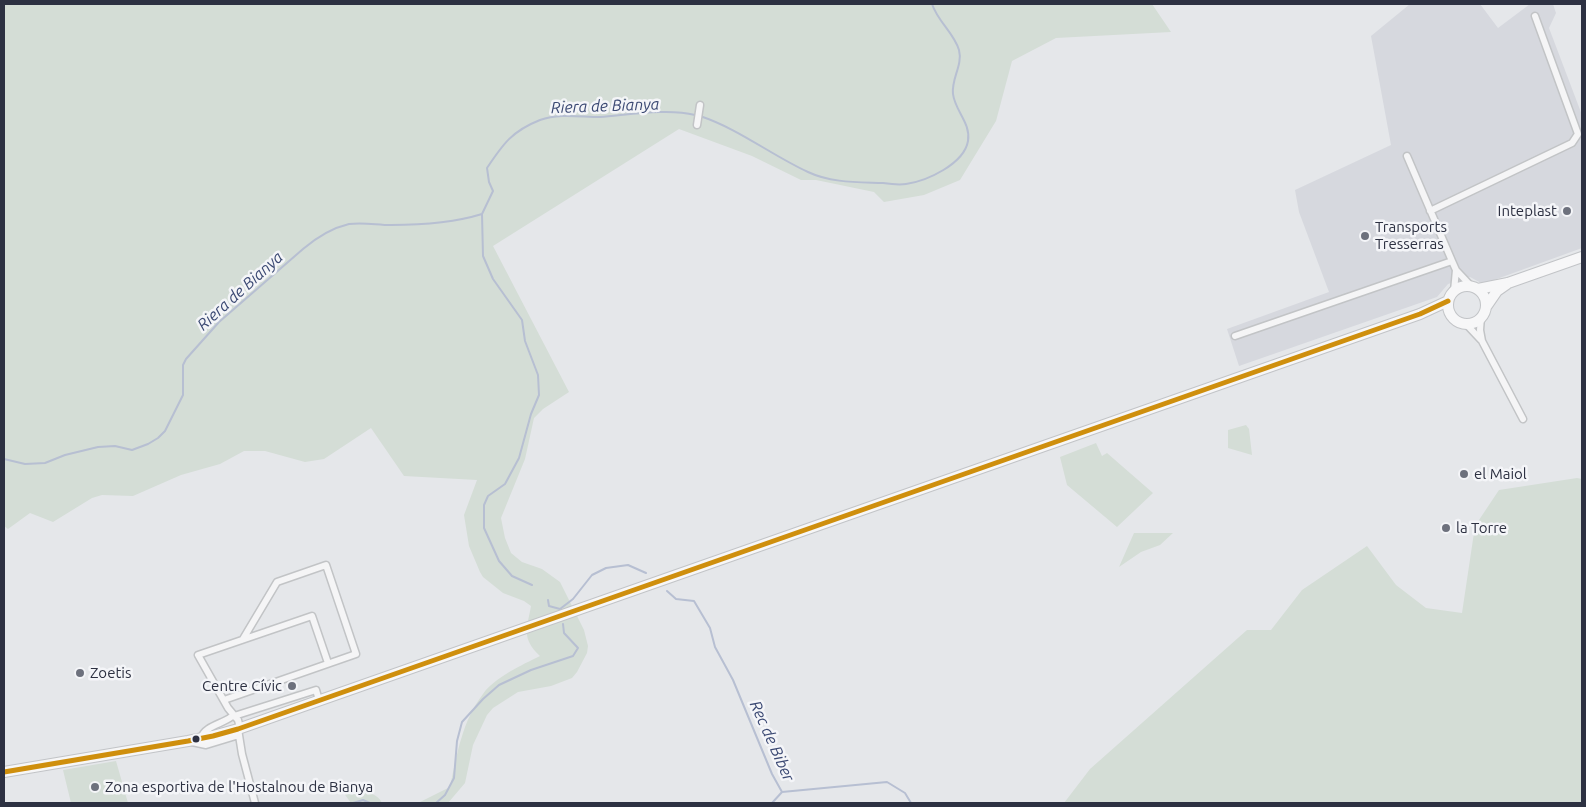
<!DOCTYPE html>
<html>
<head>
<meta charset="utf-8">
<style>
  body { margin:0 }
  #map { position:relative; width:1586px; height:807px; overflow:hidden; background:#e5e7ea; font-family:Ubuntu,sans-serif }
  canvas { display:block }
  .frame { position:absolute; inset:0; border:5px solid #2d3142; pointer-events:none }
</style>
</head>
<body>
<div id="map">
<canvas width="1586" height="807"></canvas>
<div class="frame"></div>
</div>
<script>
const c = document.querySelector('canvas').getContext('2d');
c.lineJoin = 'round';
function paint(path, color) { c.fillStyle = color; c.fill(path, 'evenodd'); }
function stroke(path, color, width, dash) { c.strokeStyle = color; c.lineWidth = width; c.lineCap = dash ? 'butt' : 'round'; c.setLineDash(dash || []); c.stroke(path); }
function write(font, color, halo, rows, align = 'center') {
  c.font = font + ' Ubuntu,sans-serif'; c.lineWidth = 5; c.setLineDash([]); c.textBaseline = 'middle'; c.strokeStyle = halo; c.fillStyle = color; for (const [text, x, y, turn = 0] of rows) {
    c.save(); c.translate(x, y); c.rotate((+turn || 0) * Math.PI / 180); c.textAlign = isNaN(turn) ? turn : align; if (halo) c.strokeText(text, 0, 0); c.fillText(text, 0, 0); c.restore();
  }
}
paint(new Path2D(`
  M1410,4h70l18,24 32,-24h23l3,9 -7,15 33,87v133l-99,36 -13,-7 -22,7 -11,13 -198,69 -12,-37 102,-37 -30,-80 -4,-22 96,-45 -20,-109z`), '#d6d8de');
paint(new Path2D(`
  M4,4h1148l19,28 -115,6 -44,23 -16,60 -36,59 -36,15 -40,7 -10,-10 -58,-12h-15l-49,-24 -73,-27 -186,117 76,146 -26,17 -9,9 -9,41 -24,59 4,20 6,15 11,9 20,7 18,13 24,48 4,16 -1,7 -10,19 -5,6 -21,8 -33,6 -25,16 -6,7 -14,30 -8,38 -17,20h-30l32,-16c7,-32 12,-66 33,-93 12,-17 39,-29 57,-38 -19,-18 -13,-27 -9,-50l-7,-5 -21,-8 -20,-16 -3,-5 -11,-26 -5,-31 13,-35 -73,-4 -33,-48 -47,31 -19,3 -40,-11h-21l-24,13 -39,11 -48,21 -31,-1 -10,3 -39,24 -23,-9 -22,16 -4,-3z
  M1246,425l3,4 3,26 -24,-7v-18z
  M1096,443l6,13 5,-3 46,40 -36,34 -50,-42 -7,-28z
  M1577,478l5,1v324h-518l26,-34 157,-139h24l31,-40 65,-44 29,39 30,23 36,5 13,-87 24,-36z
  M1134,533h39l-13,12 -19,7 -22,15z
  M116,761l12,42h-57l-8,-33z
  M343,792c13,0 33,-3 39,11h-31z`), '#d4ddd6');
stroke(new Path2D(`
  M700,116c39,13 71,39 108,56 23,11 50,10 75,11 7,1 16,2 23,1 21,-3 58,-20 62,-43 3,-18 -13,-30 -15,-47 -2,-15 10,-29 6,-44 -5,-17 -21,-28 -27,-46
  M482,214l1,42 10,23 29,41 3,21 13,34 1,20 -8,19 -12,44 -14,26 -17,12 -4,9v23l15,33 13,15 20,9
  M4,459l21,5 20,-1 20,-8 33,-8 17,-1 17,4 16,-6 10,-6 7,-7 18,-36v-30l3,-6 33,-37 84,-73c13,-11 29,-21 46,-25 15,-2 28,1 42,1 31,0 62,-2 91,-11l11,-23 -4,-9 -2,-14c16,-24 25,-37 53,-48 20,-7 40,-3 60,-3 28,-2 68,-9 95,-2
  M667,591l9,8 18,2 16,27 5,19 18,33 39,94 10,18 105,-10 18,11 6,10
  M548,600l1,6 11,3 13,-10 19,-24 14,-7 22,-3 18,8
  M353,803l10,-3 7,3
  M436,803l9,-8 9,-17 3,-37 5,-19 21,-23 16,-14 32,-15 42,-14 5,-8 -14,-15 -1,-9
  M772,803l10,-11`), '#b7bfd2', 2);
const street = new Path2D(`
  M697,125l3,-20
  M1407,156l45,105 4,9 15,16
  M1430,211l142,-68 6,-9 -43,-118
  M1454,291l2,-21
  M1481,317l-1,13 2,11 41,78
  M1466,324l15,16
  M1235,336l217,-75
  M224,700l132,-46 -30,-89 -49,17 -34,57
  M240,728l-2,-8 -10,-12 -30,-53 114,-39 16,47
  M238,729l4,25 13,49
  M201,738c4,-12 21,-14 30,-21l85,-27 3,10
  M192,742l14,3 33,-10`);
const primary = new Path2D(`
  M1448 305a19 19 0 1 1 38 0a19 19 0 1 1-38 0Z
  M1478,289l30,-6 74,-26
  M1486,307l11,-16 10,-7
  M4,772l184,-31 25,-5 25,-7 1182,-415 28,-13`);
stroke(street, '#c2c4c6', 9);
stroke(primary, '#c2c4c7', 12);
stroke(street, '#f5f5f6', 6);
stroke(primary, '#f7f7f8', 10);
stroke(new Path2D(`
  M4,772l184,-31 25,-5 25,-7 1182,-415 28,-13`), '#cf8f0d', 5);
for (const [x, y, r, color] of [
  [1567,211,5,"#6d717d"],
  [1365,236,5,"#6d717d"],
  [1464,474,5,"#6d717d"],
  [1446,528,5,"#6d717d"],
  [80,673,5,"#6d717d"],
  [292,686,5,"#6d717d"],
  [196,739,4.5,"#2d3142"],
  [95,787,5,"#6d717d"]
]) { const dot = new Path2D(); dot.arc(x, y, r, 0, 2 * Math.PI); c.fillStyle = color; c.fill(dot); stroke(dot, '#f4f5f8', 2); }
write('15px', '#2d3142', '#f4f5f8', [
  ["Inteplast",1557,211,"right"],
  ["Transports",1375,227],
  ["Tresserras",1375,244],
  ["el Maiol",1474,474],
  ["la Torre",1456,528],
  ["Zoetis",90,673],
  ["Centre Cívic",282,686,"right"],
  ["Zona esportiva de l'Hostalnou de Bianya",105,787]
], 'left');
write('italic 16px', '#3b4973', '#f4f5f8', [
  ["Riera de Bianya",605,106,-2],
  ["Riera de Bianya",240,291,-42],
  ["Rec de Biber",772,741,66]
]);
</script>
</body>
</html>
